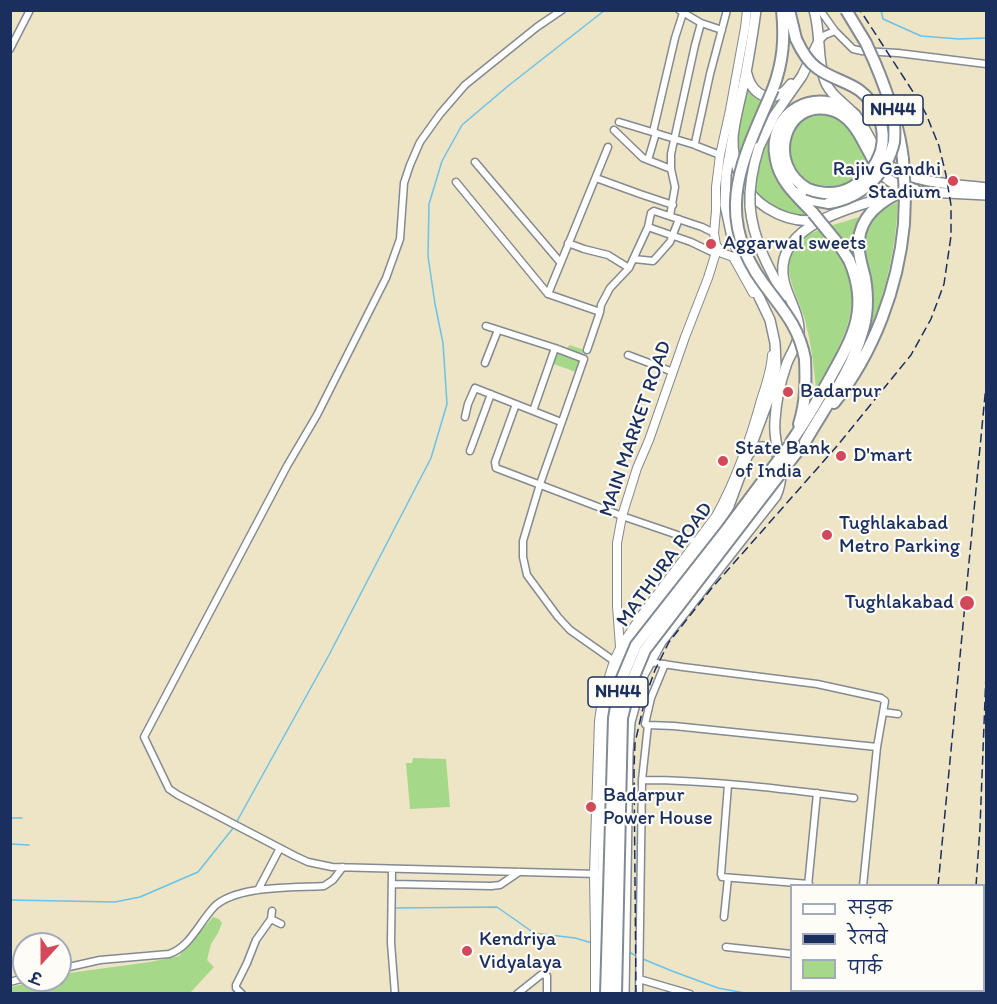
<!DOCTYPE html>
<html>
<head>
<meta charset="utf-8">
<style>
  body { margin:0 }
  #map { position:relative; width:997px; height:1004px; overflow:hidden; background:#eee4c6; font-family:Itim,"Playpen Sans Deva",sans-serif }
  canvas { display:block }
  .frame { position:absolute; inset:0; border:12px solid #1b2f5e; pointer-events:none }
  .legend { position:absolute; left:790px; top:884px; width:195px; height:108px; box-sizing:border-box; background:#fdfcf7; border:2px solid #a3aaba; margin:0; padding:8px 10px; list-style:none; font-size:18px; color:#1b2f5e }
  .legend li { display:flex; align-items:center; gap:12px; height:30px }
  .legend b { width:30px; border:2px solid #a3aaba }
  .north { position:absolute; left:12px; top:932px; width:60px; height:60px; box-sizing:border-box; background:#fdfcf7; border:2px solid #a3aaba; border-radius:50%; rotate:201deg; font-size:16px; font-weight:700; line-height:24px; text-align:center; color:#1b2f5e }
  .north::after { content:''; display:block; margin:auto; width:21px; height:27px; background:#d1495b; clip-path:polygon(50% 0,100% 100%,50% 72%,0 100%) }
</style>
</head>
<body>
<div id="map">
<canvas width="997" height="1004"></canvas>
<div class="frame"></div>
<ul class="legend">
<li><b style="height:8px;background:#fff"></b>सड़क</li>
<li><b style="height:8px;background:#1b2f5e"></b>रेलवे</li>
<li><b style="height:16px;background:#a5d888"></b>पार्क</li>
</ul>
<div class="north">उ</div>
</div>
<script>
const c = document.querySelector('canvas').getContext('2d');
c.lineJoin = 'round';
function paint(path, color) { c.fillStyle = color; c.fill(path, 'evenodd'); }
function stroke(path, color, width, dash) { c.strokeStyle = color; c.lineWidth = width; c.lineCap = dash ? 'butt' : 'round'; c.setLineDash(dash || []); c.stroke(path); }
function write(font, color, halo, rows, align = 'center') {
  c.font = font + ' Itim,sans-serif'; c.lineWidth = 4.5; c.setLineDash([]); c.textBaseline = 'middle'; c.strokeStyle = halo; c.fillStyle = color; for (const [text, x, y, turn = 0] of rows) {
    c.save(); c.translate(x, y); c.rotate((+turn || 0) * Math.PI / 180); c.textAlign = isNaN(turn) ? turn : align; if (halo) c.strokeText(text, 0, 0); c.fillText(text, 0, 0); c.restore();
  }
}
paint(new Path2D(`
  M747,87l23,14 11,-1 -20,31 -7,16 9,4 8,-20 2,1c-11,41 12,58 38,85 -38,1 -73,-31 -74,-70 0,-20 7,-41 10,-60z
  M822,113l14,3 13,10 21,34c-27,54 -97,26 -80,-24 5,-14 17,-21 32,-23z
  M898,202c-2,43 -11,84 -26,125 -2,-13 -2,-26 -3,-38 -6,-40 -17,-68 29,-87z
  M859,217l-4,40 -10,4c21,44 -7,91 -29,128 -2,-23 -5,-46 -11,-69 -6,-23 -30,-58 -6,-78 15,-14 40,-18 60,-25z
  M555,345l6,3 1,-2 5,2 3,-3 14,5 -8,22 -28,-10z
  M413,758l33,1 4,48 -40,2 -4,-46h6z
  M213,917l6,2 3,4 -4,10 -7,11 -4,16 7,7 -24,26h-179v-6l30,-7h19v-4l9,-3 81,-11 29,-6z`), '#a5d888');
stroke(new Path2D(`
  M881,10l2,9 38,17 38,3 27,-1
  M10,818h12
  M236,823l93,-168 102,-197 16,-54 -4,-61 -8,-39 -7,-48 1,-52 13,-43 20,-36 46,-39 97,-76
  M10,844l19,1
  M10,900l105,2 25,-5 58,-25 36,-45
  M396,908l101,-1 37,26 41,5 17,5
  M629,952l9,5
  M643,959l29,12 46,17 32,6`), '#6bc2e8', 1.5);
const minor = new Path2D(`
  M562,10l-25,17 -72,58 -25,29 -20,28 -10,23 -6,18 -4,56 -14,39 -69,137 -30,51 -143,271 25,52 9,6 117,61 13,6 24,5 266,7
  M679,10l22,13 21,7
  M820,10l15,21 18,18 9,2 36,2 88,11
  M819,41l6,-6 10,-4
  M10,49l20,-39
  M619,122l76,23
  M614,130l29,28 28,11
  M653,132l22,-94 8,-25
  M720,155l-23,-9 -2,-1v-2l15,-69 17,-64
  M648,160l8,-27
  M475,162l85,100
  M596,178l44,16 33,11
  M456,182l92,112 52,18
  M670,216l5,-29 -4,-18v-15l24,-109 6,-22
  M648,227l3,-14 3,-2 48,16 12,6
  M568,243l16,6 24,6 21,13
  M634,259l19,2 2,-2 15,-17 9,-23
  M548,294l60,-147
  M486,326l69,22 29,11 -44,125 -17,57v16l4,18 31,42 12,13 44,31
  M587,350l13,-38 1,-7 9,-17 19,-20 19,-41 43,15 25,12
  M628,355l45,17
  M485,363l13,-33
  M516,404l-21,58 1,6 126,48 76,26
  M533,411l22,-63
  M465,417l3,-13 7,-16 86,34
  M470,451l21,-57
  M650,662l33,5 134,17 64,14 4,3 -8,46 -14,139
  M883,712l15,2
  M647,726l-2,-2 6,-26 14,-34
  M642,780c70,0 142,9 212,18
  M728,785l-7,89 1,3 87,7
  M392,869l-1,74 4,51
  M392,884l99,2 9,-1 19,-13
  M808,886l9,-93
  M258,890l22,-42
  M724,917l4,-39
  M271,919l10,5
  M726,947l66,7
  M60,969l40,-9 69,-6c21,-7 30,-31 45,-47 22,-22 80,-19 110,-21l9,-6 10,-13
  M639,979l51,15
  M10,982l14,-4
  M855,990v4
  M242,994l-6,-6v-3l11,-22 9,-23 15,-21 1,-8
  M517,994l25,-20 5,2v18
  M639,994l3,-214 6,-55 26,1 203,21
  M798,994v-4`);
const tertiary = new Path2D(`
  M733,257l20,36
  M736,258l-14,-5 -6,-8 -2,-12 2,-22v-24l4,-32 10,-45 15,-82 2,-18
  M620,647l-3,-41v-63l5,-27 15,-48 12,-28 36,-103 23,-59 9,-29
  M595,994v-59l-1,-61 5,-153 3,-21 12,-39 6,-13 21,-32 75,-100c20,-36 34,-76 45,-116 5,-15 10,-29 11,-45`);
const primary = new Path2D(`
  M756,10c-3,23 -7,46 -11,68 -4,19 -10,39 -12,59 -1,27 10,56 34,71 16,10 33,15 52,12
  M814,10c7,23 3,47 10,68 4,16 22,26 32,38 11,13 16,30 27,43 21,25 73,25 103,29
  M747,74c3,15 17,29 33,20 5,-2 8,-6 11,-10
  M759,147l15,-31 28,-40 16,-33
  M908,191l78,4
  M750,206c3,34 18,61 34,90
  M748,455c9,-12 22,-10 31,1
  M600,994l2,-60 2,-192 5,-47 11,-30 16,-31 81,-109 12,-19 4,-11 36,-97 7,-32 -1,-23 -5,-23 -29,-61 -9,-22 -7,-32 1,-30 7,-40
  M624,994l4,-242 2,-30 13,-47 18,-33 115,-146c13,-30 -4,-47 -1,-76 1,-17 5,-37 11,-54 3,-11 12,-20 13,-33 1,-18 -11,-35 -15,-52 -12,-55 64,-72 102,-84`);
const trunk = new Path2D(`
  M789,10l7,29
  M875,63c13,31 24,63 28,96
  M773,89c10,-27 12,-50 9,-79
  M808,189c-43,-24 -24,-91 23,-79 31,8 35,51 58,70 8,6 17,8 26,10
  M798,193l15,7 16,3
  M813,213c-15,-16 -33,-31 -37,-53 -11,-48 41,-77 79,-45
  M834,403c40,-51 64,-115 70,-179
  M799,424c7,-22 7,-42 6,-65
  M791,442c14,-20 27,-42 39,-64 23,-41 40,-70 19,-118
  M805,442c20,-35 46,-70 57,-109 6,-18 6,-37 3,-55 -2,-9 -5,-17 -6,-27 -3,-28 14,-45 37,-57`);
stroke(minor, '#848a92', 9);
stroke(tertiary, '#848a92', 10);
stroke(primary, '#848a92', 12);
stroke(trunk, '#848a92', 14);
stroke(minor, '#fff', 6);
stroke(tertiary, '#fff', 8);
stroke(primary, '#fff', 9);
stroke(trunk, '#fff', 10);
stroke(new Path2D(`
  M938,886l48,-501
  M976,886l4,-59 6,-153
  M636,994l-2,-226 1,-25 11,-48 9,-25 14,-28 42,-53 126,-143 74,-91 20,-36 13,-35 7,-48v-31l-5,-30 -7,-29 -13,-32 -7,-13 -59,-91
  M932,994v-4
  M962,994l1,-4`), '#1b2f5e', 1.5, [9, 4.5]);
const primaryBridge = new Path2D(`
  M750,206c-1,-20 3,-40 9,-59`);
const trunkBridge = new Path2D(`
  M846,10l20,33 9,20
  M796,39c5,11 11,22 21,29 13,10 29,13 42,22 18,13 28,39 22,61 -5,15 -15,28 -29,36 -14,8 -28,8 -44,2
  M773,89c-30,70 -61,124 -10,194 19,26 36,43 42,76
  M903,159l2,37 -1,28
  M829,203c32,-5 58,-29 65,-61 1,-9 0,-19 0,-28
  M813,213l27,33 9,14
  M606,994l8,-276 6,-35 16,-38 91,-116 62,-83
  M616,994l6,-276 8,-32 15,-36 152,-198`);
stroke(primaryBridge, '#848a92', 12, []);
stroke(trunkBridge, '#848a92', 14, []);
stroke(primaryBridge, '#fff', 9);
stroke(trunkBridge, '#fff', 10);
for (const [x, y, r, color] of [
  [953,181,6,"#d1495b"],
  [711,244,6,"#d1495b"],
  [788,392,6,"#d1495b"],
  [841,456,6,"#d1495b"],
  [723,461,6,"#d1495b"],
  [827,535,6,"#d1495b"],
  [967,603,8,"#d1495b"],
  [591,807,6,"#d1495b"],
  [467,951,6,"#d1495b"]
]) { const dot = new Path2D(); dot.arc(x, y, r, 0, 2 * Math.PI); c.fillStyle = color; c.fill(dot); stroke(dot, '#fdfcf7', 2); }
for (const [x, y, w] of [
  [893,110,60],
  [618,692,60]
]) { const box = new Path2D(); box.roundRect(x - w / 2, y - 15, w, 30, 4.5); c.fillStyle = '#fdfcf7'; c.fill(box); stroke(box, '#1b2f5e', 1.5); }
write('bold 18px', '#1b2f5e', null, [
  ["NH44",893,110],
  ["NH44",618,692]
]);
write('20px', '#1b2f5e', '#fdfcf7', [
  ["Rajiv Gandhi",941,170,"right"],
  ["Stadium",941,193,"right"],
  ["Aggarwal sweets",723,244],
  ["Badarpur",800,392],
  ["State Bank",735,449],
  ["of India",735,472],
  ["D'mart",853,456],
  ["Tughlakabad",839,524],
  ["Metro Parking",839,547],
  ["Tughlakabad",954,603,"right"],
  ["Badarpur",603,796],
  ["Power House",603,819],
  ["Kendriya",479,940],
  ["Vidyalaya",479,963]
], 'left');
write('20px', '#1b2f5e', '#fdfcf7', [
  ["MAIN MARKET ROAD",636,429,-71],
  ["MATHURA ROAD",665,565,-54]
]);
</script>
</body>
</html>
